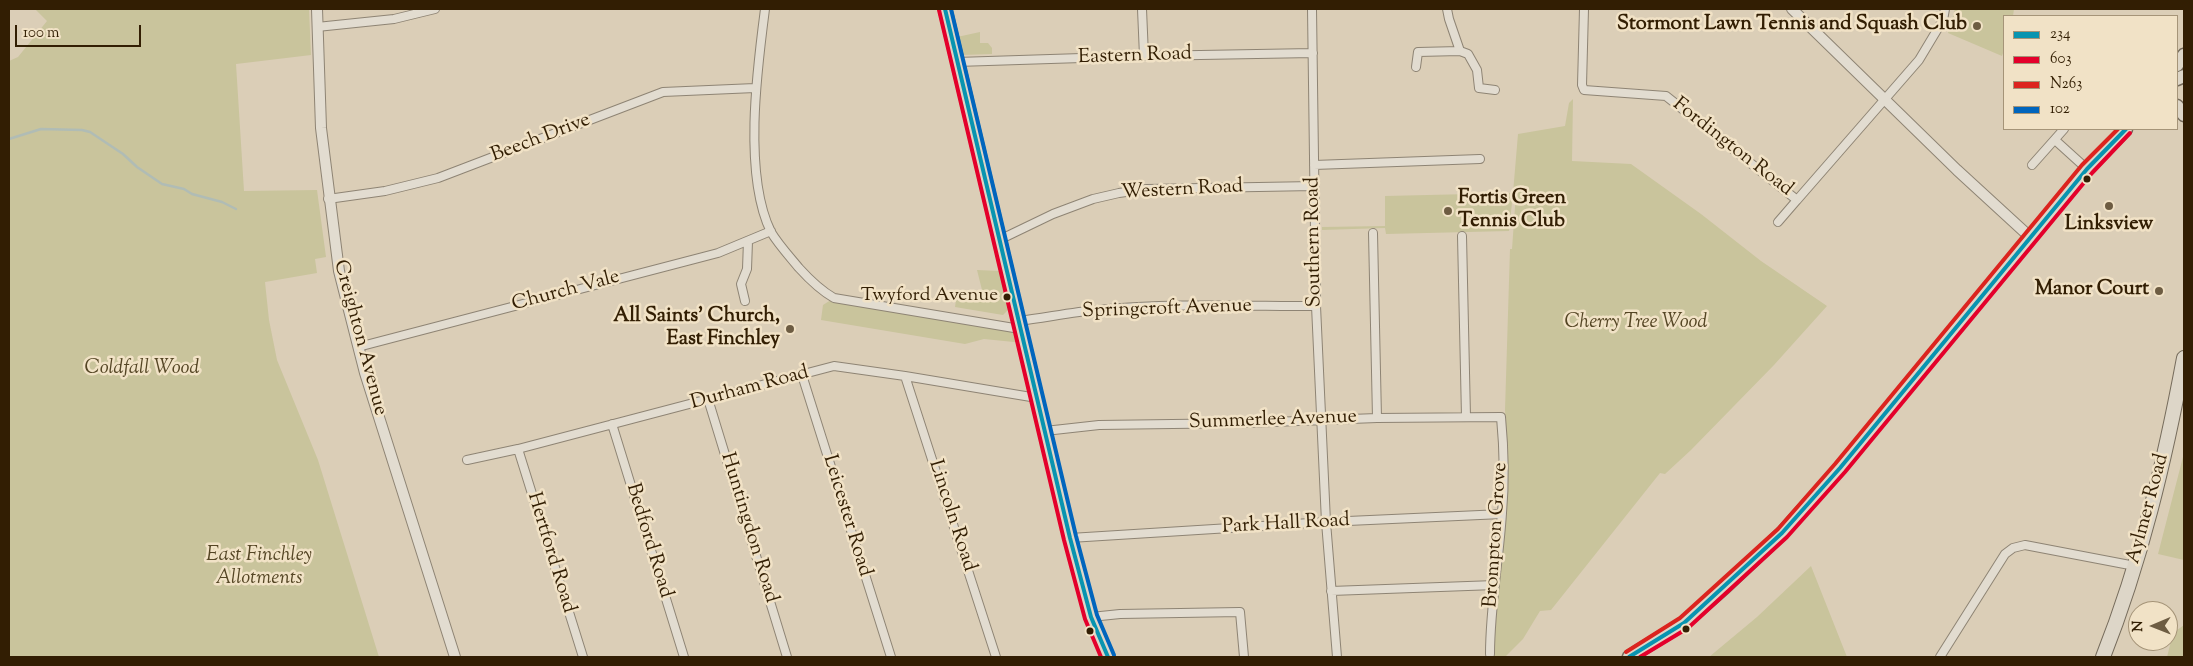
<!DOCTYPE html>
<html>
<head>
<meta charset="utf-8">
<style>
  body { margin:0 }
  #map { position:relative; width:2193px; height:666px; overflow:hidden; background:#dbceb7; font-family:"Sorts Mill Goudy",serif }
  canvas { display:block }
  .frame { position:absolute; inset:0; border:10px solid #321e03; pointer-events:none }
  .legend { position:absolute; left:2003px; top:15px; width:175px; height:115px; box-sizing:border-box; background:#f1e2c6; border:1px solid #a59478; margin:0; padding:6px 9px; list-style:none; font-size:15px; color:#321e03 }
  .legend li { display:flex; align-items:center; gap:10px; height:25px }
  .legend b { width:25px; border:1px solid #a59478 }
  .north { position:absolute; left:2128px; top:601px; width:50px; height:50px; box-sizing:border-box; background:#f1e2c6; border:1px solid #a59478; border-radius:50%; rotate:269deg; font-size:14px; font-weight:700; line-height:20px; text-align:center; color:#321e03 }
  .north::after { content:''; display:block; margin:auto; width:18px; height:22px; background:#6d5c42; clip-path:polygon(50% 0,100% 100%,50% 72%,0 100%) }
  .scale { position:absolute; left:15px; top:25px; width:126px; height:22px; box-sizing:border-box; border:2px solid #321e03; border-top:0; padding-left:6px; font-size:15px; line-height:18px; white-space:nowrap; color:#321e03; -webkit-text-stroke:4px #f1e2c6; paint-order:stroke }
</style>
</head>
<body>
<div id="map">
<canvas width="2193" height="666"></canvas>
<div class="frame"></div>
<ul class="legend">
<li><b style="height:6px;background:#0894b0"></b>234</li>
<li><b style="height:6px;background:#e4002b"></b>603</li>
<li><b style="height:6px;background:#dc241f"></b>N263</li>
<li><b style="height:6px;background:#0065bd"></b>102</li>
</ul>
<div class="north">N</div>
<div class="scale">100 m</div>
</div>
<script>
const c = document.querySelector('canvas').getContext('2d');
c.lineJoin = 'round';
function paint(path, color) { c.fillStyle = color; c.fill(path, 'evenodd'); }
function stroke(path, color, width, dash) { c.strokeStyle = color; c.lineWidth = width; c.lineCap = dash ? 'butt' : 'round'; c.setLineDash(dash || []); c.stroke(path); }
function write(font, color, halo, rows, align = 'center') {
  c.font = font + ' "Sorts Mill Goudy",serif'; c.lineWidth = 5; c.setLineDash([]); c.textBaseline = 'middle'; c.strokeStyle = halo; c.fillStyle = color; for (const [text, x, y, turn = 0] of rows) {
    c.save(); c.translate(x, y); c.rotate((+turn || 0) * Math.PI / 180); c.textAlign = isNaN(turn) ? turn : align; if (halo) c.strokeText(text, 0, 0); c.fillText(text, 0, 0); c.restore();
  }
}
paint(new Path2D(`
  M35,9h274l2,46 -75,9 8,127 73,-1 9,67 -11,2 2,14 -52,9 4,38 8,40 41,100 61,197h-370v-596l9,-4 29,-36z
  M1955,9h59l-1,7h-9v34l-2,6 -54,-23z
  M980,32v11h8l4,5v6l-30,1 -5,-18z
  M1573,99l-1,62 59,3 70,50 60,47 66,45 -53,59 -83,85 -26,24 -5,-1 -109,137 -11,1 -17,28 -18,18h-12v-42l14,-115 1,-29 -3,-61 5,-161h2l4,-56h-3l-4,38 -123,3 -1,-6 -63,2v-3l63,-1v-30l128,-3 5,-59 47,-8 4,-23z
  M977,270l22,1 10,38 -6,6 -48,-8 1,-7 16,1 3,-9 7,-2z
  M834,298l186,31 4,14 -40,-4 -19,5 -144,-24 2,-15z
  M2184,453v107l-26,-6z
  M1811,566l36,91h-138l48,-40z
  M2184,625v32h-17l6,-24z`), '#c9c49c');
stroke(new Path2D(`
  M9,139l32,-10 41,1 8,2 33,22 14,13 25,17 22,5 8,5 30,8 14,7`), '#b0bcb5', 2.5);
const minor = new Path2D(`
  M765,9c-8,61 -22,166 6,223 7,12 19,25 28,36 10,11 21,22 35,30l186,31
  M1142,9l2,47
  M1312,9l4,297 10,216 11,135
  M1447,9l2,10 11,32
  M1584,9l-2,76 2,5 82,6 131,104 122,-140 24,-40 2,-11
  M317,27l77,-8 41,-10
  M957,62l187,-6 169,-3
  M1416,67l2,-15 42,-1 8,3 9,16 2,18 16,2
  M2055,140l32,29
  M1314,165l166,-6
  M2032,165l32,-36
  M328,199l57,-8 53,-13 225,-86 92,-4
  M1778,222l19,-22
  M1373,233l4,185
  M1462,236l4,181
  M999,240l54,-26 40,-15 26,-6 28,-4 167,-3
  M745,301l-4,-17 6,-15 1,-28
  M1018,321c27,-3 53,-9 80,-11 72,-7 145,-4 218,-4
  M358,347l360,-94 53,-22
  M802,375l89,282
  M905,376l91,281
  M708,399l79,258
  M612,424l72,233
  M1045,431l54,-6 147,-2 131,-5 124,-1c3,32 4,63 1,96 -3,47 -12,94 -12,141
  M518,449l65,208
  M467,460l51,-11 316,-83 71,10 132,22
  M1070,538l256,-16 176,-8
  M1331,591l164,-6
  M1091,617l29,-3 120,-2 4,45
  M1940,657l65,-103 8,-6 12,-3 110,21`);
const tertiary = new Path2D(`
  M317,9l4,119 18,143 26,102 90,284
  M1792,9l165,161 73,67`);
const primary = new Path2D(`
  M945,9l125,529 21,79 17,40
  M2177,65l7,-10
  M2177,79l7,-3
  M2177,106l7,9
  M1629,657l55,-34 41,-36 57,-54 58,-65 247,-299 39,-40`);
const trunk = new Path2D(`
  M2103,657c38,-96 62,-197 81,-299`);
stroke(minor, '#8e8474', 10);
stroke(tertiary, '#8e8474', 12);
stroke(primary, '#766c5c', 15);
stroke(trunk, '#766c5c', 16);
stroke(minor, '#e2dcd0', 8);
stroke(tertiary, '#e2dcd0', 10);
stroke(primary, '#ddd6c8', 12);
stroke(trunk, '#ddd6c8', 14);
stroke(new Path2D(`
  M945,9l125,529 21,79 17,40
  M1629,657l55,-34 98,-90 58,-65 247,-299 39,-40`), '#0894b0', 4);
stroke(new Path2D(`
  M939,10l125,530 21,79 16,38
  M1640,657l48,-29 99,-91 58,-65 247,-299 38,-40`), '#e4002b', 4);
stroke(new Path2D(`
  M1626,652l54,-34 98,-89 57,-65 247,-299 36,-36`), '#dc241f', 4);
stroke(new Path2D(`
  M951,9l125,527 21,79 17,40`), '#0065bd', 4);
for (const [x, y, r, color] of [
  [1977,26,5,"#6d5c42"],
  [2087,179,4.5,"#321e03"],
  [2109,206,5,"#6d5c42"],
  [1448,211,5,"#6d5c42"],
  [2159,291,5,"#6d5c42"],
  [1007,297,4.5,"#321e03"],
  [790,329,5,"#6d5c42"],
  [1686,629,4.5,"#321e03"],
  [1090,631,4.5,"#321e03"]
]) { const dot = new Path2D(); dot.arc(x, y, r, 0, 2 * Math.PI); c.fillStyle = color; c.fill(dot); stroke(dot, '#f1e2c6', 2); }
write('19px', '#321e03', '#f1e2c6', [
  ["Twyford Avenue",998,297]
], 'right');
write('bold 20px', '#321e03', '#f1e2c6', [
  ["Stormont Lawn Tennis and Squash Club",1967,26],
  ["Fortis Green",1458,200,"left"],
  ["Tennis Club",1458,223,"left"],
  ["Linksview",2109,226,"center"],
  ["Manor Court",2149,291],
  ["All Saints' Church,",780,318],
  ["East Finchley",780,341]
], 'right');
write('20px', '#321e03', '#f1e2c6', [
  ["Eastern Road",1135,57,-2],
  ["Beech Drive",541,139,-21],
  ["Fordington Road",1732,148,38],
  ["Western Road",1182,191,-3],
  ["Southern Road",1315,242,-91],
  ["Church Vale",566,292,-15],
  ["Springcroft Avenue",1167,310,-2],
  ["Creighton Avenue",359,338,75],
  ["Durham Road",750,389,-15],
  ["Summerlee Avenue",1273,421,-2],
  ["Aylmer Road",2149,509,-75],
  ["Leicester Road",846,516,73],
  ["Lincoln Road",951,516,72],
  ["Park Hall Road",1286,525,-3],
  ["Huntingdon Road",748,528,73],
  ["Brompton Grove",1497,535,-86],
  ["Bedford Road",648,541,73],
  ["Hertford Road",550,553,73]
]);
write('italic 20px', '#544524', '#f1e2c6', [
  ["Cherry Tree Wood",1636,324],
  ["Coldfall Wood",142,370],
  ["East Finchley",259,557],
  ["Allotments",259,580]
]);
</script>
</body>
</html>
